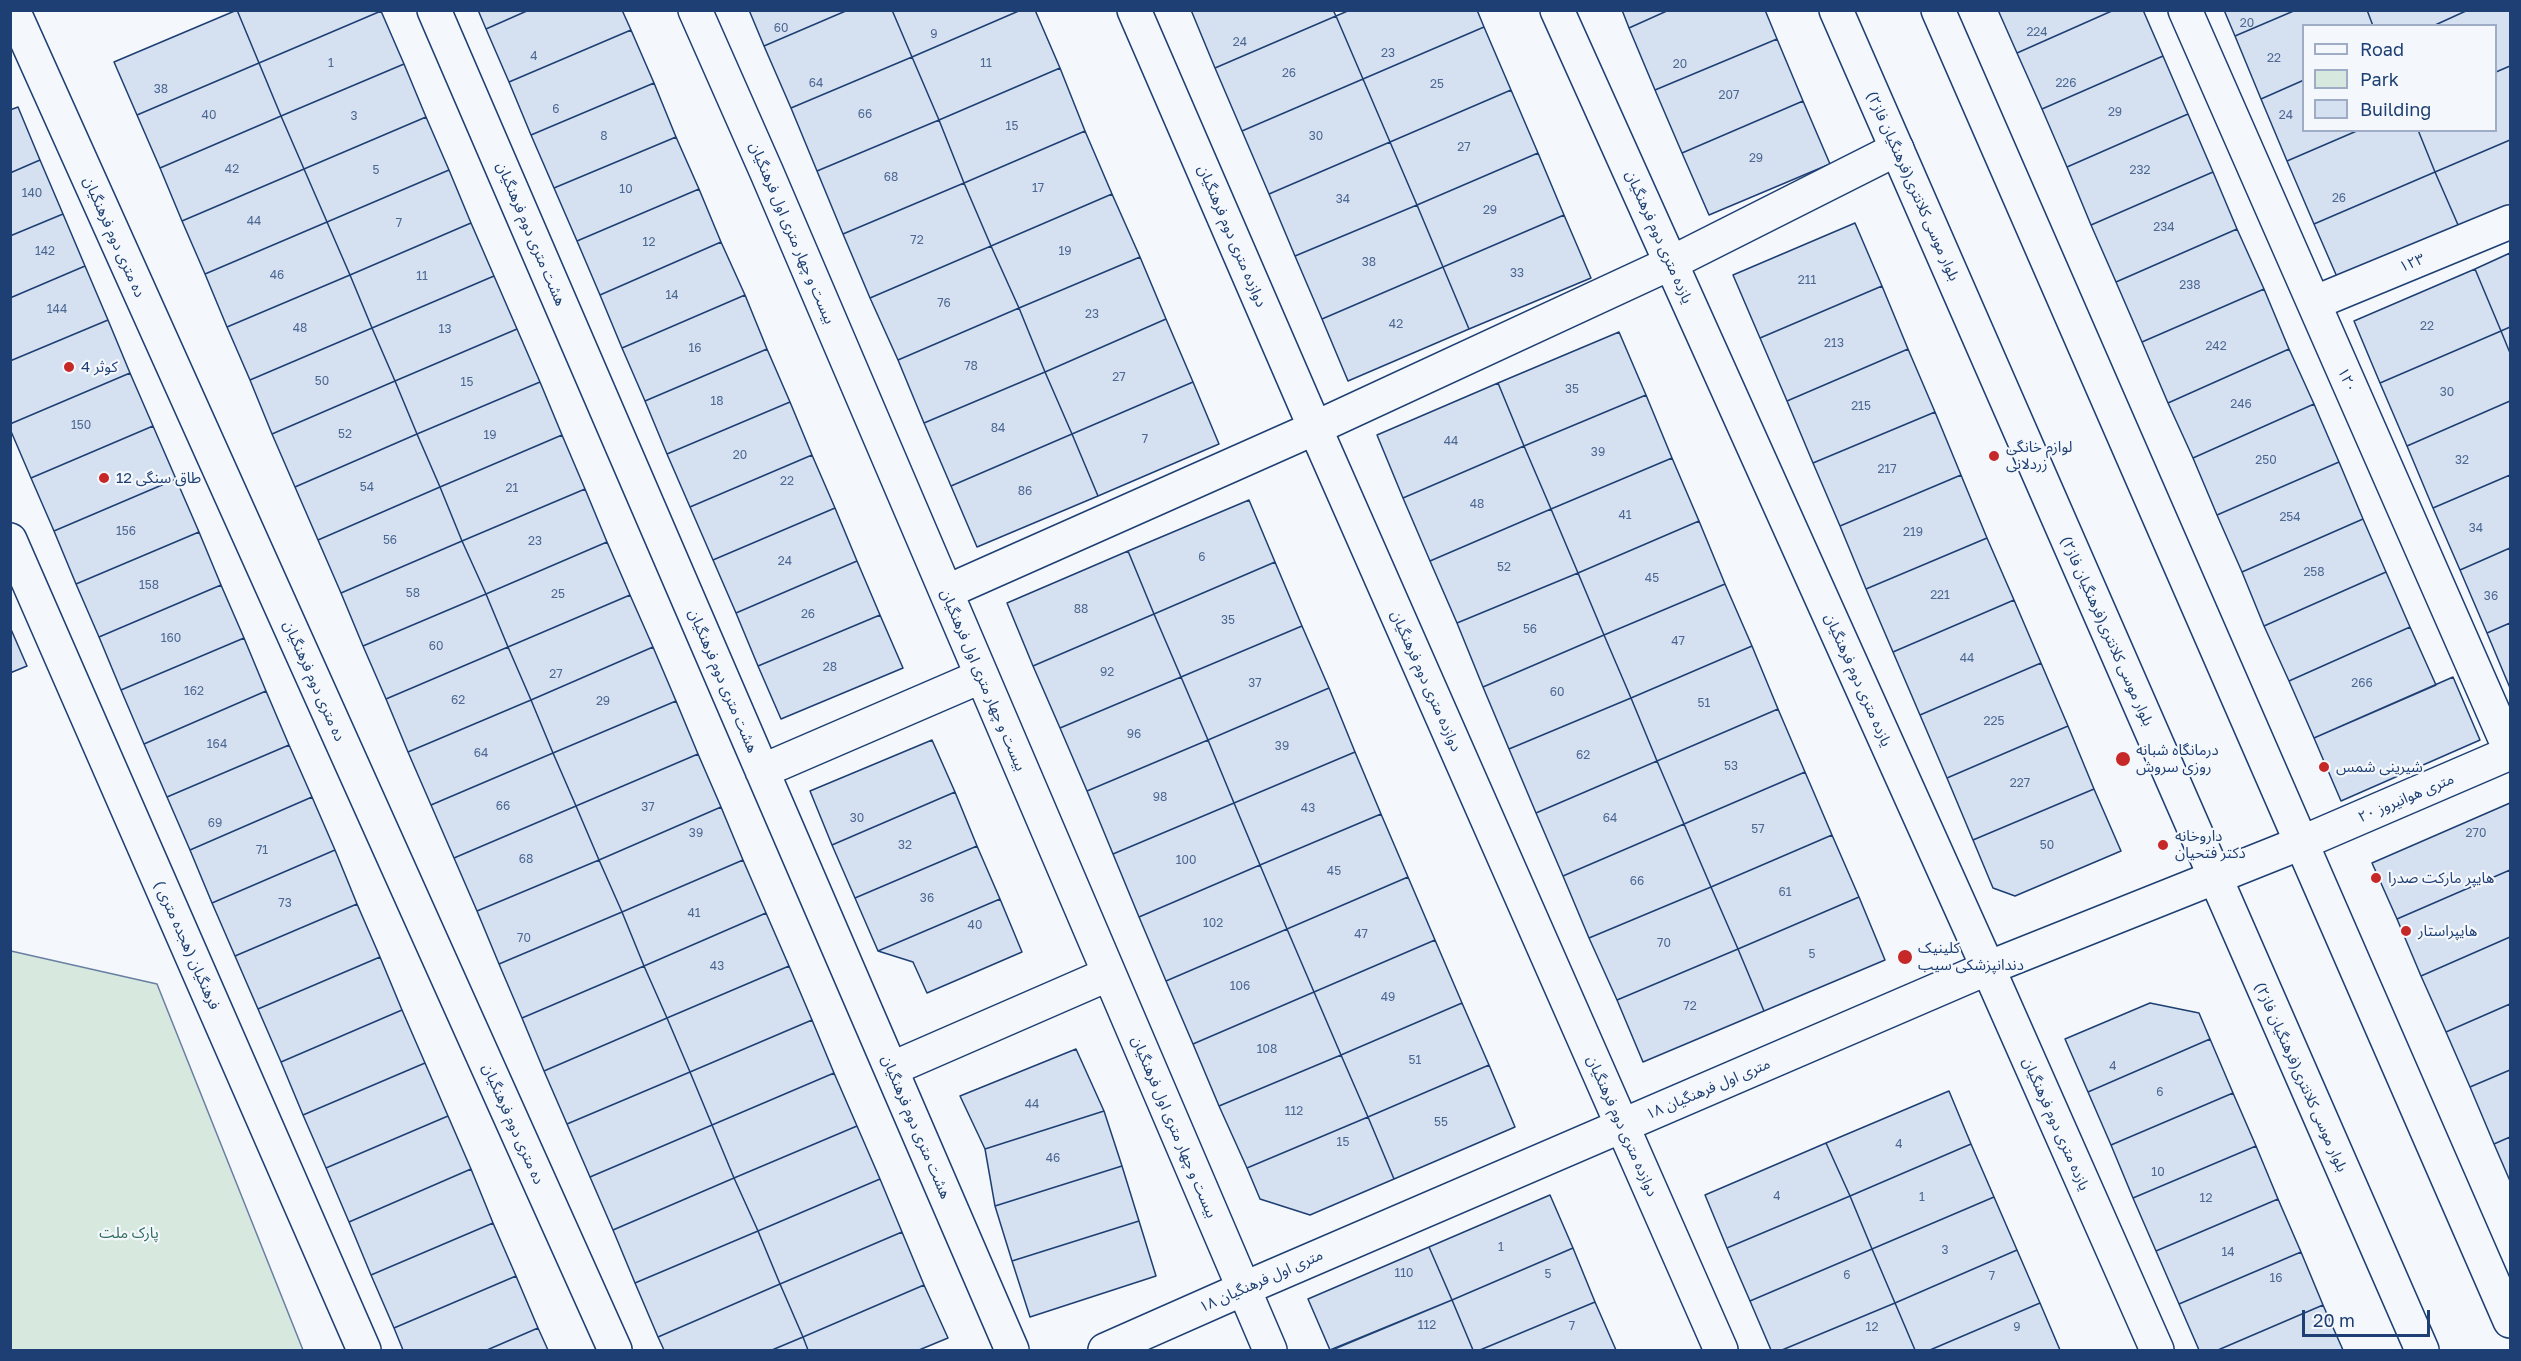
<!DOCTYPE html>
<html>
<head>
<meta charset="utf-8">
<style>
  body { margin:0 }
  #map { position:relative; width:2521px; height:1361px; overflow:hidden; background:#f4f7fb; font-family:"Golos Text",sans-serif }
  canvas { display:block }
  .frame { position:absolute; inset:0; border:12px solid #1d3f73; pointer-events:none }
  .legend { position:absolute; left:2302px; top:24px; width:195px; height:108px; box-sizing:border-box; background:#f4f7fb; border:2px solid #9eadc5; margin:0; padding:8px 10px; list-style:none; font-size:18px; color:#1d3f73 }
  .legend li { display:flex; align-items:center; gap:12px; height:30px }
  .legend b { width:30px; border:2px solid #9eadc5 }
  .scale { position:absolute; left:2302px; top:1310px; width:128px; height:27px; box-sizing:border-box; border:3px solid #1d3f73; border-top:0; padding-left:8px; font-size:18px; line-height:21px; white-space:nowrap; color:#1d3f73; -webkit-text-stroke:4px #f4f7fb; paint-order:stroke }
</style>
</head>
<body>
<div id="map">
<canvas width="2521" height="1361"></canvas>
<div class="frame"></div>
<ul class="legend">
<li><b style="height:8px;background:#f4f7fb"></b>Road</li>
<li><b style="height:16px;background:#d7e8df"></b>Park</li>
<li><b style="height:16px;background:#d5e0f0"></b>Building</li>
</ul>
<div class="scale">20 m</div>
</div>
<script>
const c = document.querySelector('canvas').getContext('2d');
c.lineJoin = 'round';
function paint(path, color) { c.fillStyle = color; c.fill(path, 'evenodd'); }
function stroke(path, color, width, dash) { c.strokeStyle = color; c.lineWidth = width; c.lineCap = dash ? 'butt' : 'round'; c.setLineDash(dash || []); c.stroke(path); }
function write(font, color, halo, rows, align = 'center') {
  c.font = font + ' "Golos Text","Noto Sans Arabic",sans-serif'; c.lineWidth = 4.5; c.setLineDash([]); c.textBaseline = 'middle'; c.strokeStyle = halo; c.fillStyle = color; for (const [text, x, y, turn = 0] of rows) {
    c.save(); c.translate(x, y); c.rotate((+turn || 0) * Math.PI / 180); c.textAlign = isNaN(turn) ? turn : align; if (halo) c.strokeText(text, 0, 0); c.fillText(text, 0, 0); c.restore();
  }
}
const green = new Path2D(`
  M11,951l146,33 146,366h-292z`);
paint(green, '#d7e8df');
stroke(green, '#687fa3', 1.5);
const building = new Path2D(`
  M237,10l22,53 -122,52 -23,-53z
  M237,10h144v1l-122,52z
  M478,10h51l-43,19z
  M529,10h93l9,20 -122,52 -23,-53z
  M749,10h99l-84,36z
  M848,10h44l20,47 -121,51 -27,-62z
  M892,10h129l-109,47z
  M1021,10h14l25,58 -121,52 -27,-63z
  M1191,10h142l3,6 -121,52z
  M1350,10h127l7,17 -121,52 -27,-63z
  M1622,10h47l-40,18z
  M1669,10h96l12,29 -122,51 -26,-62z
  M1998,10h116l-97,43z
  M2114,10h29l20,46 -121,53 -25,-56z
  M2224,10h72l-61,26z
  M2296,10h71l6,16h-69v54l-43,19 -26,-63z
  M2367,10h101l-35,16h-60z
  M2468,10h42v56l-14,6v-46h-63z
  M381,11l23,53 -123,52 -22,-53z
  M1336,16l27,63 -121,52 -27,-63z
  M1484,27l27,63 -121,52 -27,-63z
  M631,30l23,53 -123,52 -22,-53z
  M1777,39l26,62 -121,52 -27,-63z
  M2163,56l25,58 -121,53 -25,-58z
  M912,57l27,63 -122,51 -26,-63z
  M259,63l22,53 -121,52 -23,-53z
  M404,64l22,53 -122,52 -23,-53z
  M2510,66v74l-75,32 -17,-42h78v-58z
  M1060,68l25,63 -121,52 -25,-63z
  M1363,79l27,63 -121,52 -27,-63z
  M2304,80v50h55l-72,31 -26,-62z
  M654,83l22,54 -122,51 -23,-53z
  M1511,90l27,63 -121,52 -27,-63z
  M1803,101l27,63 -121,51 -27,-62z
  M18,107l22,53 -30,13v-63z
  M2188,114l25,58 -122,53 -24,-58z
  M281,116l23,53 -122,52 -22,-53z
  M426,117l23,53 -122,52 -23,-53z
  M939,120l25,63 -121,51 -26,-63z
  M2359,130h59l17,42 -121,52 -27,-63z
  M1085,131l27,63 -121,52 -27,-63z
  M676,137l23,52 -122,52 -23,-53z
  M2510,140v74l-48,20 -27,-62z
  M1390,142l27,63 -122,51 -26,-62z
  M1538,153l26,62 -121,52 -26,-62z
  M40,160l23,54 -53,22v-63z
  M304,169l23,53 -122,52 -23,-53z
  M449,170l22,53 -121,52 -23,-53z
  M2213,172l24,57 -121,53 -25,-57z
  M2435,172l27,62 -121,52 -27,-62z
  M964,183l27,63 -121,52 -27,-64z
  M699,189l22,53 -121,53 -23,-54z
  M1112,194l28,63 -121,51 -28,-62z
  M1417,205l26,62 -121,52 -27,-63z
  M63,214l22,52 -75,32v-62z
  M1564,215l27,63 -122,51 -26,-62z
  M327,222l23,53 -123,52 -22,-53z
  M471,223l23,53 -122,52 -22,-53z
  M1855,223l27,63 -122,52 -27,-63z
  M2237,229l27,60 -122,53 -26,-60z
  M721,242l24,53 -123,53 -22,-53z
  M991,246l28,62 -121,52 -28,-62z
  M2510,253v74l-9,4 -26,-62z
  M1140,257l26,62 -121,53 -26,-64z
  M85,266l23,54 -98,41v-63z
  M1443,267l26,62 -121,52 -26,-62z
  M2475,269l26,62 -121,52 -26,-62z
  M350,275l22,53 -122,52 -23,-53z
  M494,276l23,53 -122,52 -23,-53z
  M1882,286l26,63 -121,52 -27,-63z
  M2264,289l25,60 -121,54 -26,-61z
  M745,295l22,54 -122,52 -23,-53z
  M1019,308l26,64 -121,51 -26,-63z
  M1166,319l27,63 -121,52 -27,-62z
  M108,320l22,53 -120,51v-63z
  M2510,327v26l-9,-22z
  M372,328l23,53 -123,53 -22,-54z
  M517,329l23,53 -123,52 -22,-53z
  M2501,331l9,22v48l-103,45 -27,-63z
  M1619,332l27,63 -122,51 -26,-63z
  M767,349l23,53 -123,52 -22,-53z
  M1908,349l27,63 -122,51 -26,-62z
  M2289,349l25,55 -121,54 -25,-55z
  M1045,372l27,62 -121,52 -27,-63z
  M130,373l23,53 -122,52 -21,-49v-5z
  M395,381l22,53 -122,53 -23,-53z
  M540,382l22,53 -122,52 -23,-53z
  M1193,382l26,62 -121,52 -26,-62z
  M1498,383l26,63 -121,52 -26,-63z
  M1646,395l26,63 -121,51 -27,-63z
  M2510,401v74l-77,33 -26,-62z
  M790,402l22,53 -122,52 -23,-53z
  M2314,404l25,58 -122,53 -24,-57z
  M1935,412l26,63 -121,51 -27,-63z
  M153,426l23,53 -122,52 -23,-53z
  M417,434l23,53 -122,53 -23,-53z
  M1072,434l26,62 -121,51 -26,-61z
  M562,435l23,54 -123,52 -22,-54z
  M1524,446l27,63 -121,52 -27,-63z
  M812,455l23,53 -122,52 -23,-53z
  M1672,458l27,63 -121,52 -27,-64z
  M2339,462l24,57 -121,53 -25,-57z
  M1961,475l26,63 -121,51 -26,-63z
  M2510,475v73l-50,22 -27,-62z
  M176,479l23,53 -123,52 -22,-53z
  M440,487l22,54 -121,52 -23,-53z
  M585,489l22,53 -121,52 -24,-53z
  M1249,500l26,62 -121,52 -26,-63z
  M835,508l22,53 -121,52 -23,-53z
  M1551,509l27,64 -121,50 -27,-62z
  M2363,519l23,53 -122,54 -22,-54z
  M1699,521l26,63 -121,51 -26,-62z
  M199,532l22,53 -122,52 -23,-53z
  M1987,538l27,62 -121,52 -27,-63z
  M462,541l24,53 -123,52 -22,-53z
  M607,542l23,53 -122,52 -22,-53z
  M2510,548v75l-23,10 -27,-63z
  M1128,551l26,63 -121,52 -26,-63z
  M857,561l23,54 -122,51 -22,-53z
  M1275,562l27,64 -121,51 -27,-63z
  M2386,572l24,55 -121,54 -25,-55z
  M1578,573l26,62 -121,52 -26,-64z
  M1725,584l27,62 -121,52 -27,-63z
  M221,585l23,53 -123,52 -22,-53z
  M486,594l22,53 -122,52 -23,-53z
  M630,595l23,52 -122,53 -23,-53z
  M2014,600l27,63 -121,52 -27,-63z
  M1154,614l27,63 -121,51 -27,-62z
  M880,615l23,53 -122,51 -23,-53z
  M2510,623v65l-23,-55z
  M1302,626l27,62 -121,52 -27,-63z
  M10,627l17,39 -17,7z
  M2410,627l26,58 -122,53 -25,-57z
  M1604,635l27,63 -122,51 -26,-62z
  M244,638l22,53 -122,53 -23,-54z
  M1752,646l26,63 -121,52 -26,-63z
  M508,647l23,53 -123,52 -22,-53z
  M653,647l23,54 -123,52 -22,-53z
  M2041,663l27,63 -121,52 -27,-63z
  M1181,677l27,63 -121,51 -27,-63z
  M2453,677l27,63 -139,61 -27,-63z
  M1329,688l26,64 -121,51 -26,-63z
  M266,691l23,54 -122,52 -23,-53z
  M1631,698l26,63 -121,52 -27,-64z
  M531,700l22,53 -122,52 -23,-53z
  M676,701l22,53 -122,52 -23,-53z
  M1778,709l27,63 -121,52 -27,-63z
  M2068,726l26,63 -121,51 -26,-62z
  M932,740l23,52 -123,53 -22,-54z
  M1208,740l26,63 -121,51 -26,-63z
  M289,745l23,52 -122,53 -23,-53z
  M1355,752l26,62 -121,51 -26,-62z
  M553,753l23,53 -122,52 -23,-53z
  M698,754l23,53 -122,53 -23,-54z
  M1657,761l27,63 -121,52 -27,-63z
  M1805,772l27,63 -121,52 -27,-63z
  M2094,789l27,62 -106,45 -22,-8 -20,-48z
  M955,792l22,54 -122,52 -23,-53z
  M312,797l23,53 -123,53 -22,-53z
  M1234,803l26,62 -121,52 -26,-63z
  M2510,803v67l-113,49 -25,-56z
  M576,806l23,54 -122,51 -23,-53z
  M721,807l22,53 -121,52 -23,-52z
  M1381,814l27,63 -121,52 -27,-64z
  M1684,824l27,63 -122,51 -26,-62z
  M1832,835l27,62 -121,52 -27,-62z
  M977,846l23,53 -122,52 -23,-53z
  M335,850l22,54 -122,52 -23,-53z
  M599,860l23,52 -123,52 -22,-53z
  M743,860l23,53 -122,53 -22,-54z
  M1260,865l27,64 -121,52 -27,-64z
  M2510,870v67l-89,39 -24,-57z
  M1408,877l27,63 -121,52 -27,-63z
  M1711,887l27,62 -121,51 -28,-62z
  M1859,897l26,63 -121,51 -26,-62z
  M1000,899l22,53 -95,41 -14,-31 -35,-11z
  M357,904l23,53 -122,52 -23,-53z
  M622,912l22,54 -122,52 -23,-54z
  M766,913l23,53 -122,52 -23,-52z
  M1287,929l27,63 -121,52 -27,-63z
  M2510,937v67l-64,28 -25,-56z
  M1435,940l27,63 -121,52 -27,-63z
  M1738,949l26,62 -121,51 -26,-62z
  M380,957l22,53 -121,52 -23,-53z
  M644,966l23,52 -123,53 -22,-53z
  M789,966l23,54 -122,52 -23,-54z
  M1314,992l27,63 -122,51 -26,-62z
  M1462,1003l27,62 -121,52 -27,-62z
  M2150,1003l49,10 11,26 -122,53 -23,-53z
  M2510,1004v66l-40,17 -24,-55z
  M402,1010l23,53 -122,52 -22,-53z
  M667,1018l23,54 -123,52 -23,-53z
  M812,1020l22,53 -122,52 -22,-53z
  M2210,1039l23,54 -122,52 -23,-53z
  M1076,1049l28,62 -119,38 -25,-53z
  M1341,1055l27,62 -121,51 -28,-62z
  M425,1063l23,53 -122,52 -23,-53z
  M1489,1065l26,62 -121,52 -26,-62z
  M2510,1070v67l-16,7 -24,-57z
  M690,1072l22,53 -122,52 -23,-53z
  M834,1073l23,53 -123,52 -22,-53z
  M1949,1091l22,53 -121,52 -24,-53z
  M2233,1093l23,53 -123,52 -22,-53z
  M1104,1111l18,55 -127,40 -10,-57z
  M448,1116l23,53 -122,53 -23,-54z
  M1368,1117l26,62 -84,36 -50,-16 -13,-31z
  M712,1125l22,53 -121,52 -23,-53z
  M857,1126l23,53 -122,52 -24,-53z
  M2510,1137v44l-16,-37z
  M1826,1143l24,53 -123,52 -22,-53z
  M1971,1144l23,53 -122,52 -22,-53z
  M2256,1146l22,53 -122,52 -23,-53z
  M1122,1166l17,55 -127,40 -17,-55z
  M471,1169l22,54 -122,52 -22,-53z
  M734,1178l24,53 -123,52 -22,-53z
  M880,1179l22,53 -122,52 -22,-53z
  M1550,1195l23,53 -121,52 -23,-53z
  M1850,1196l22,53 -122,52 -23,-53z
  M1994,1197l23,53 -122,53 -23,-54z
  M2278,1199l23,53 -122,52 -23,-53z
  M1139,1221l17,55 -126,41 -18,-56z
  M493,1223l23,53 -122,52 -23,-53z
  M758,1231l22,53 -122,53 -23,-54z
  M902,1232l22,53 -121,52 -23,-53z
  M1429,1247l23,53 -122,50 -22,-51z
  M1573,1248l22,54 -115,48h-7l-21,-50z
  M1872,1249l23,54 -113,47h-11l-21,-49z
  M2017,1250l23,53 -110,47h-15l-20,-47z
  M2301,1252l22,53 -105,45h-19l-20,-46z
  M516,1276l22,52 -51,22h-84l-9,-22z
  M780,1284l23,53 -31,13h-108l-6,-13z
  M924,1285l24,53 -29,12h-111l-5,-13z
  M1452,1300l21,50h-141z
  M1595,1302l21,48h-136z
  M1895,1303l20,47h-133z
  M2040,1303l20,47h-130z
  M2323,1305l20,45h-125z
  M538,1328l10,22h-61z
  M803,1337l5,13h-36z`);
paint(building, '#d5e0f0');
stroke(building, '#1d3f73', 1.5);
const street = new Path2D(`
  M13,10l602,1340
  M434,10l578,1340
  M695,10l72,163 503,1177
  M1134,10l181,418 406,922
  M1557,10l431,958 169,382
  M2185,10l325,740
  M2314,303l196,-81
  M10,540l354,810
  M946,592l369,-164 356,-165 226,-114
  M762,771l220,-95
  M891,1069l218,-95
  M1105,1350l138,-61 745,-321 313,-125 209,-90`);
const secondary = new Path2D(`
  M1836,10l586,1340
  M1938,10l572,1311`);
stroke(street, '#1d3f73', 36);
stroke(secondary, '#1d3f73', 36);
stroke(street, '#f4f7fb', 33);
stroke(secondary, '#f4f7fb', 33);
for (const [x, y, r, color] of [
  [69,367,6,"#c62828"],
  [1994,456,6,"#c62828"],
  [104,478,6,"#c62828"],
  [2123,759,8,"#c62828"],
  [2324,767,6,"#c62828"],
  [2163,845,6,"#c62828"],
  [2376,878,6,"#c62828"],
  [2406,931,6,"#c62828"],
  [1905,957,8,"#c62828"]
]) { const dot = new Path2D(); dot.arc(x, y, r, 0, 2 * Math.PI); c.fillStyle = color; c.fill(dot); stroke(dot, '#f4f7fb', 2); }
write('12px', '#4b6792', null, [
  ["20",2247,23],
  ["60",781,28],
  ["224",2037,32],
  ["9",934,34],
  ["24",1240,42],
  ["23",1388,53],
  ["4",534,56],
  ["22",2274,58],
  ["1",331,63],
  ["11",986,63],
  ["20",1680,64],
  ["26",1289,73],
  ["64",816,83],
  ["226",2066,83],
  ["25",1437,84],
  ["38",161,89],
  ["207",1729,95],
  ["6",556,109],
  ["29",2115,112],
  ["66",865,114],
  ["40",209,115],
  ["24",2286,115],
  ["3",354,116],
  ["15",1012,126],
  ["8",604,136],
  ["30",1316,136],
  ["27",1464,147],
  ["29",1756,158],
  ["42",232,169],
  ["5",376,170],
  ["232",2140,170],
  ["68",891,177],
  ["17",1038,188],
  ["10",626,189],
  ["140",32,193],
  ["26",2339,198],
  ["34",1343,199],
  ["29",1490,210],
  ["44",254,221],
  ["7",399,223],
  ["234",2164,227],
  ["72",917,240],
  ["12",649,242],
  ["142",45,251],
  ["19",1065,251],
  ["38",1369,262],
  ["33",1517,273],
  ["46",277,275],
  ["11",422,276],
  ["211",1807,280],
  ["238",2190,285],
  ["14",672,295],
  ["76",944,303],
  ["144",57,309],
  ["23",1092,314],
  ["42",1396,324],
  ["22",2427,326],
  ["48",300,328],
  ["13",445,329],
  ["213",1834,343],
  ["242",2216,346],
  ["16",695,348],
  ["78",971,366],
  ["27",1119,377],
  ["50",322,381],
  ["15",467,382],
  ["35",1572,389],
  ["30",2447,392],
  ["18",717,401],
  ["246",2241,404],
  ["215",1861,406],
  ["150",81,425],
  ["84",998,428],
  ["52",345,434],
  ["19",490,435],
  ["7",1145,439],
  ["44",1451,441],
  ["39",1598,452],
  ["20",740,455],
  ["250",2266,460],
  ["32",2462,460],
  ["217",1887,469],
  ["22",787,481],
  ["54",367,487],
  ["21",512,488],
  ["86",1025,491],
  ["48",1477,504],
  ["41",1625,515],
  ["254",2290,517],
  ["34",2476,528],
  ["156",126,531],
  ["219",1913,532],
  ["56",390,540],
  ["23",535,541],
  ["6",1202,557],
  ["24",785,561],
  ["52",1504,567],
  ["258",2314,572],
  ["45",1652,578],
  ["158",149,585],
  ["58",413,593],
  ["25",558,594],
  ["221",1940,595],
  ["36",2491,596],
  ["88",1081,609],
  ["26",808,614],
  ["35",1228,620],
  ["56",1530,629],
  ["160",171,638],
  ["47",1678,641],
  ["60",436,646],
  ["44",1967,658],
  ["28",830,667],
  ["92",1107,672],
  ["27",556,674],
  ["37",1255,683],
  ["266",2362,683],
  ["162",194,691],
  ["60",1557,692],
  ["62",458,700],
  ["29",603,701],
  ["51",1704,703],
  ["225",1994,721],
  ["96",1134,734],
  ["164",217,744],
  ["39",1282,746],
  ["64",481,753],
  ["62",1583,755],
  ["53",1731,766],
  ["227",2020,783],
  ["98",1160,797],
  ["66",503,806],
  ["37",648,807],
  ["43",1308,808],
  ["30",857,818],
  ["64",1610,818],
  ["69",215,823],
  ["57",1758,829],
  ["39",696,833],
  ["270",2476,833],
  ["32",905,845],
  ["50",2047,845],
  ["71",262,850],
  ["68",526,859],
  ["100",1186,860],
  ["45",1334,871],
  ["66",1637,881],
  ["61",1785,892],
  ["36",927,898],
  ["73",285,903],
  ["41",694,913],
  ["102",1213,923],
  ["40",975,925],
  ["47",1361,934],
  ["70",524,938],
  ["70",1664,943],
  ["5",1812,954],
  ["43",717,966],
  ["106",1240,986],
  ["49",1388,997],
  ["72",1690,1006],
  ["108",1267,1049],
  ["51",1415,1060],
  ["4",2113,1066],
  ["6",2160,1092],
  ["44",1032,1104],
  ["112",1294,1111],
  ["55",1441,1122],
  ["15",1343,1142],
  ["4",1899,1144],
  ["46",1053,1158],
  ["10",2158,1172],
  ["4",1777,1196],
  ["1",1922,1197],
  ["12",2206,1198],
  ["1",1501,1247],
  ["3",1945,1250],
  ["14",2228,1252],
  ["110",1404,1273],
  ["5",1548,1274],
  ["6",1847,1275],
  ["7",1992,1276],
  ["16",2276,1278],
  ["112",1427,1325],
  ["7",1572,1326],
  ["12",1872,1327],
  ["9",2017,1327]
]);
write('15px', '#1d3f73', '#f4f7fb', [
  ["بلوار موسی کلانتری(فرهنگیان فاز۲)",1913,186,66],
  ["بیست و چهار متری اول فرهنگیان",792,233,67],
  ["هشت متری دوم فرهنگیان",531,234,67],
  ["دوازده متری دوم فرهنگیان",1232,236,67],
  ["ده متری دوم فرهنگیان",114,237,66],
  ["یازده متری دوم فرهنگیان",1659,237,66],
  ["۱۲۳",2412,263,-22],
  ["۱۲۰",2347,380,66],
  ["بلوار موسی کلانتری(فرهنگیان فاز۲)",2107,631,66],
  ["بیست و چهار متری اول فرهنگیان",983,680,67],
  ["یازده متری دوم فرهنگیان",1858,680,66],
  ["ده متری دوم فرهنگیان",314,681,66],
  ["هشت متری دوم فرهنگیان",723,681,67],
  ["دوازده متری دوم فرهنگیان",1426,681,66],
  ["۲۰ متری هوانیروز",2406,798,-23],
  ["فرهنگیان (هجده متری )",187,945,66],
  ["بلوار موسی کلانتری(فرهنگیان فاز۲)",2301,1077,66],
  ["۱۸ متری اول فرهنگیان",1708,1089,-23],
  ["ده متری دوم فرهنگیان",513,1124,66],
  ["یازده متری دوم فرهنگیان",2056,1124,66],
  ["دوازده متری دوم فرهنگیان",1622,1126,66],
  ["هشت متری دوم فرهنگیان",916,1127,67],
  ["بیست و چهار متری اول فرهنگیان",1174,1127,67],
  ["۱۸ متری اول فرهنگیان",1261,1281,-24]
]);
write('15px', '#1d3f73', '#f4f7fb', [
  ["کوثر 4",81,367],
  ["لوازم خانگی",2006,447],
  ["زردلانی",2006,464],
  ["طاق سنگی 12",116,478],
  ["درمانگاه شبانه",2136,750],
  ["روزی سروش",2136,767],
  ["شیرینی شمس",2336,767],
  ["داروخانه",2175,836],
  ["دکتر فتحیان",2175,853],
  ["هایپر مارکت صدرا",2388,878],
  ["هایپراستار",2418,931],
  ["کلینیک",1918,948],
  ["دندانپزشکی سیب",1918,965]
], 'left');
write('15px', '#2c6c60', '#f4f7fb', [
  ["پارک ملت",129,1233]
]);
</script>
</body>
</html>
